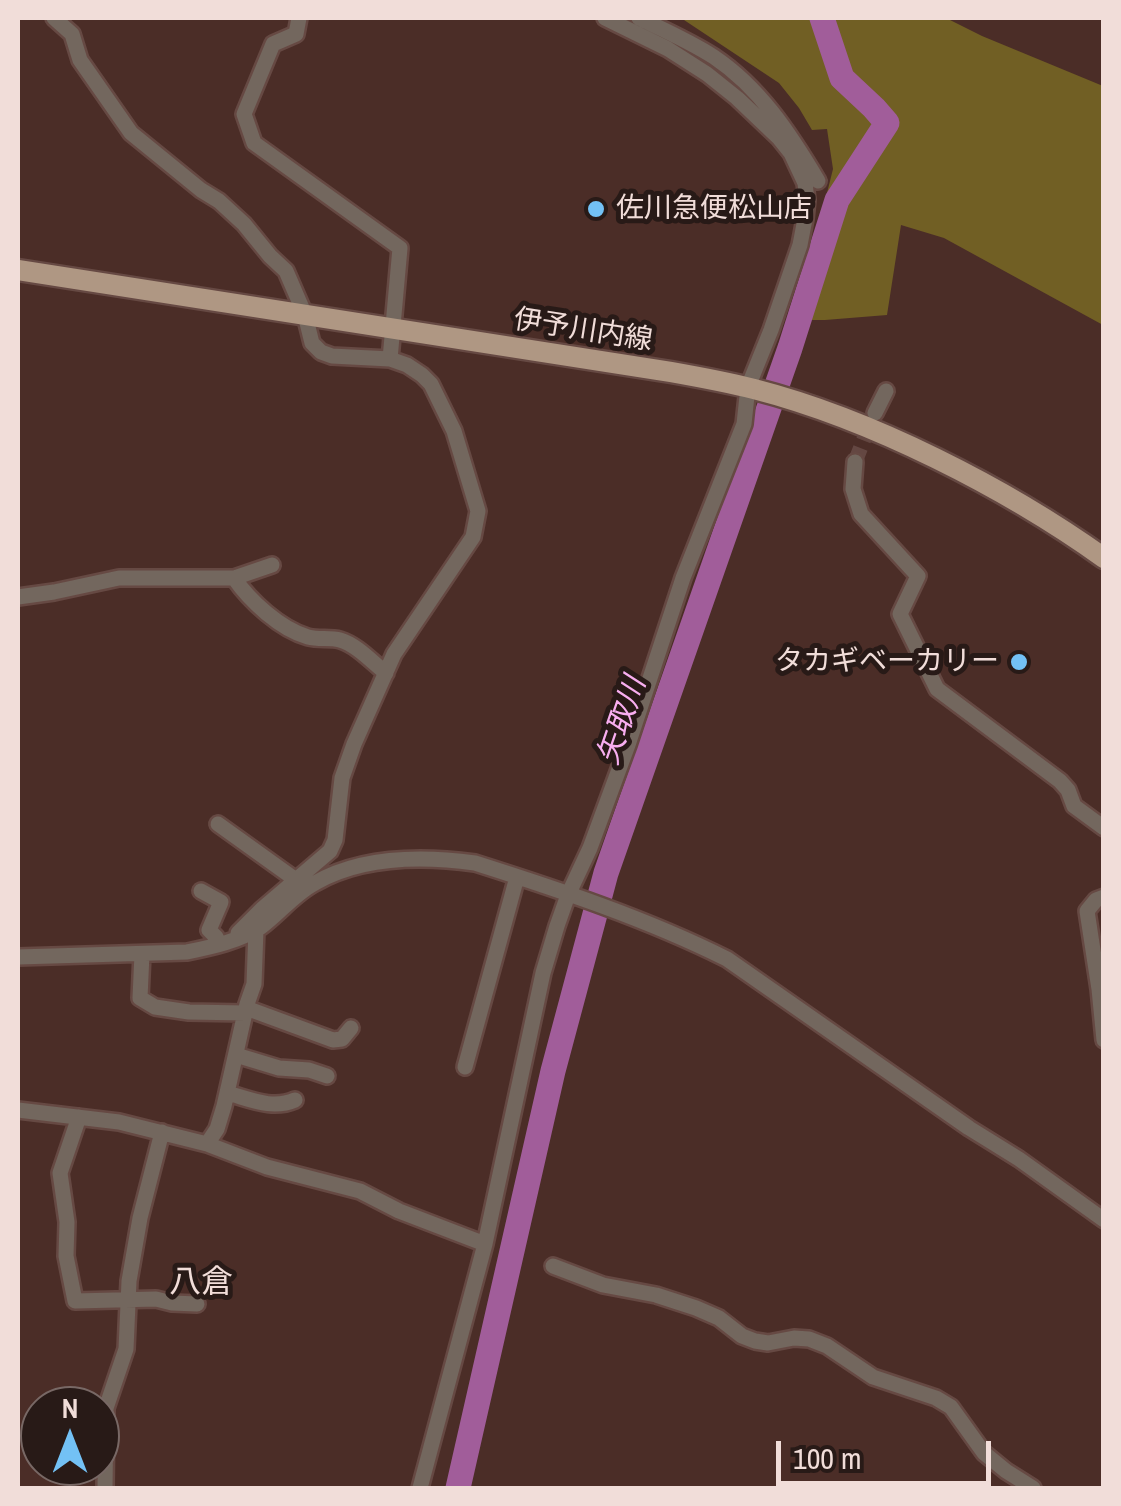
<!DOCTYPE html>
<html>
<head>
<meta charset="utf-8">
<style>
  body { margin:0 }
  #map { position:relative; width:1121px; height:1506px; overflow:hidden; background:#4b2d27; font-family:"Archivo Narrow",sans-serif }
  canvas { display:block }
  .frame { position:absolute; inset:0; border:20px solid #f1ddd9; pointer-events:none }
  .north { position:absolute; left:20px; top:1386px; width:100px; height:100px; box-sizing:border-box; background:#281a17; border:2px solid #786865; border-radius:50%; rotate:0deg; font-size:28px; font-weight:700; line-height:40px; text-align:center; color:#f1ddd9 }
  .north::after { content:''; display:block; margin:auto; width:35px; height:45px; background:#73c1f5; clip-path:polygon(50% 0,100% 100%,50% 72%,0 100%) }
  .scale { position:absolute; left:776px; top:1441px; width:215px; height:45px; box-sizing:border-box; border:5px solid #f1ddd9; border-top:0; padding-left:12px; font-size:30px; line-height:35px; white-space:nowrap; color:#f1ddd9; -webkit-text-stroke:8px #281a17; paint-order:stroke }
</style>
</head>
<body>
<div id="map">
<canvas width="1121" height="1506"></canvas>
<div class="frame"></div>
<div class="north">N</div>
<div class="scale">100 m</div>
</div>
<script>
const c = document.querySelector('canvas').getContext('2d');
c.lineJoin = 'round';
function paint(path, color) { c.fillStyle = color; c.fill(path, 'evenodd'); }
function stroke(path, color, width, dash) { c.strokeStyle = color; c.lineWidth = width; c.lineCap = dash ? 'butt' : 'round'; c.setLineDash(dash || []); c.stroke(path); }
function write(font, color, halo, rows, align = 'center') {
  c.font = font + ' "Archivo Narrow","Noto Sans JP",sans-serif'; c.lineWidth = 10; c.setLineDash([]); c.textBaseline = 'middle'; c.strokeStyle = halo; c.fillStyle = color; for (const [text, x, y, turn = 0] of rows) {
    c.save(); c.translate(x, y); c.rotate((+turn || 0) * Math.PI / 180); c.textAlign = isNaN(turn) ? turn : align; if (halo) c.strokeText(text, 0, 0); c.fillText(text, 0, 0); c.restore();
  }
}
paint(new Path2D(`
  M681,18h265l36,18 121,50v239l-159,-87 -43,-13 -14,90 -62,5h-36l25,-75 19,-76 -6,-40 -15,1 -13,-22 -20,-25z`), '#715f24');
stroke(new Path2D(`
  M458,1488l95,-417 53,-198 184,-525 47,-148 50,-77 -13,-15 -32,-30 -20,-60`), '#a15d9a', 25);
stroke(new Path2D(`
  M855,462l17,-43`), '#644742', 15, [15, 8]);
const minor = new Path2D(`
  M54,18l18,16 8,26 51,73 70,57 18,11 25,23 26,32 16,15 19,44 7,28 9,9 11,4 58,3
  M639,18c25,12 52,24 75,39 46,31 76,77 104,124
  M875,413l11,-22
  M855,462l-2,27 8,25 57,62 -18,38 37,75 123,92 8,9 6,16 30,22
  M234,578l38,-13
  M18,597l36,-5 65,-14h115c16,23 46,51 74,59 11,3 22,0 32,3 17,5 32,22 46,33
  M218,824l78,56
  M201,891l20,11 -12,28 7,7 3,7
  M1104,897l-8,3 -9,11 12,78 5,51
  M238,933l24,-24 68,-58 5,-11 7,-62 12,-34 40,-90 79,-117 5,-26 -24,-80 -23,-47 -9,-9 -15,-10 -17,-6 10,-111 -146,-105 -10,-29 29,-70 23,-10 3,-16
  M142,954l-2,44 15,9 34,5 56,1
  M18,957l169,-5c24,-5 53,-11 74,-25 19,-14 33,-33 54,-44 47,-27 108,-27 160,-20 85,27 172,56 252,96l242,169 50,31 85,61
  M246,1008l87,32 9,-1 9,-11
  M236,1055l43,13 30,2 18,6
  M465,1067l52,-190
  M227,1093c23,6 45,17 68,7
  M18,1110l101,12 88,22 60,23 93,24 39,20 86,33
  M79,1117l-19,56 7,49 -1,34 9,45 81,-2 16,4 25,1
  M207,1144l10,-15 7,-23 23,-102 7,-20 2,-54
  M553,1266l50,19 53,10 40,13 23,10 23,18 13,5 13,2 26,-5 15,1 18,7 46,31 63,21 15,9 33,46 22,18 27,17
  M105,1488l1,-80 20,-59 3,-68 11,-63 22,-86
  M420,1488l65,-244 58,-271 14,-47 11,-31 22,-47 38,-103 55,-167 61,-154 4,-37 23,-57 29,-85 5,-26 2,-19 -2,-17 -14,-30 -12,-15 -42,-40 -30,-24 -39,-25 -63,-31`);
const major = new Path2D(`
  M18,270l653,102c28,5 56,10 83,17 117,30 252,99 350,169`);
stroke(minor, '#664943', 20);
stroke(major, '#664943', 25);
stroke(minor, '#73675e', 15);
stroke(major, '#af9783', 20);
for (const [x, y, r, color] of [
  [596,209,10,"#73c1f5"],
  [1019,662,10,"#73c1f5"]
]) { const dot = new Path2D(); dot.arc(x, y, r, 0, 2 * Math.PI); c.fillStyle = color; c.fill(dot); stroke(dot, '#281a17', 4); }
write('28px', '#f1ddd9', '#281a17', [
  ["佐川急便松山店",616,209],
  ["タカギベーカリー",999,662,"right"]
], 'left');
write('28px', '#f1ddd9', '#281a17', [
  ["伊予川内線",583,331,9]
]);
write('italic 30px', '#f8aef0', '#281a17', [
  ["矢取川",623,721,-71]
]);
write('32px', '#f1ddd9', '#281a17', [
  ["八倉",201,1283]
]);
</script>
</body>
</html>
